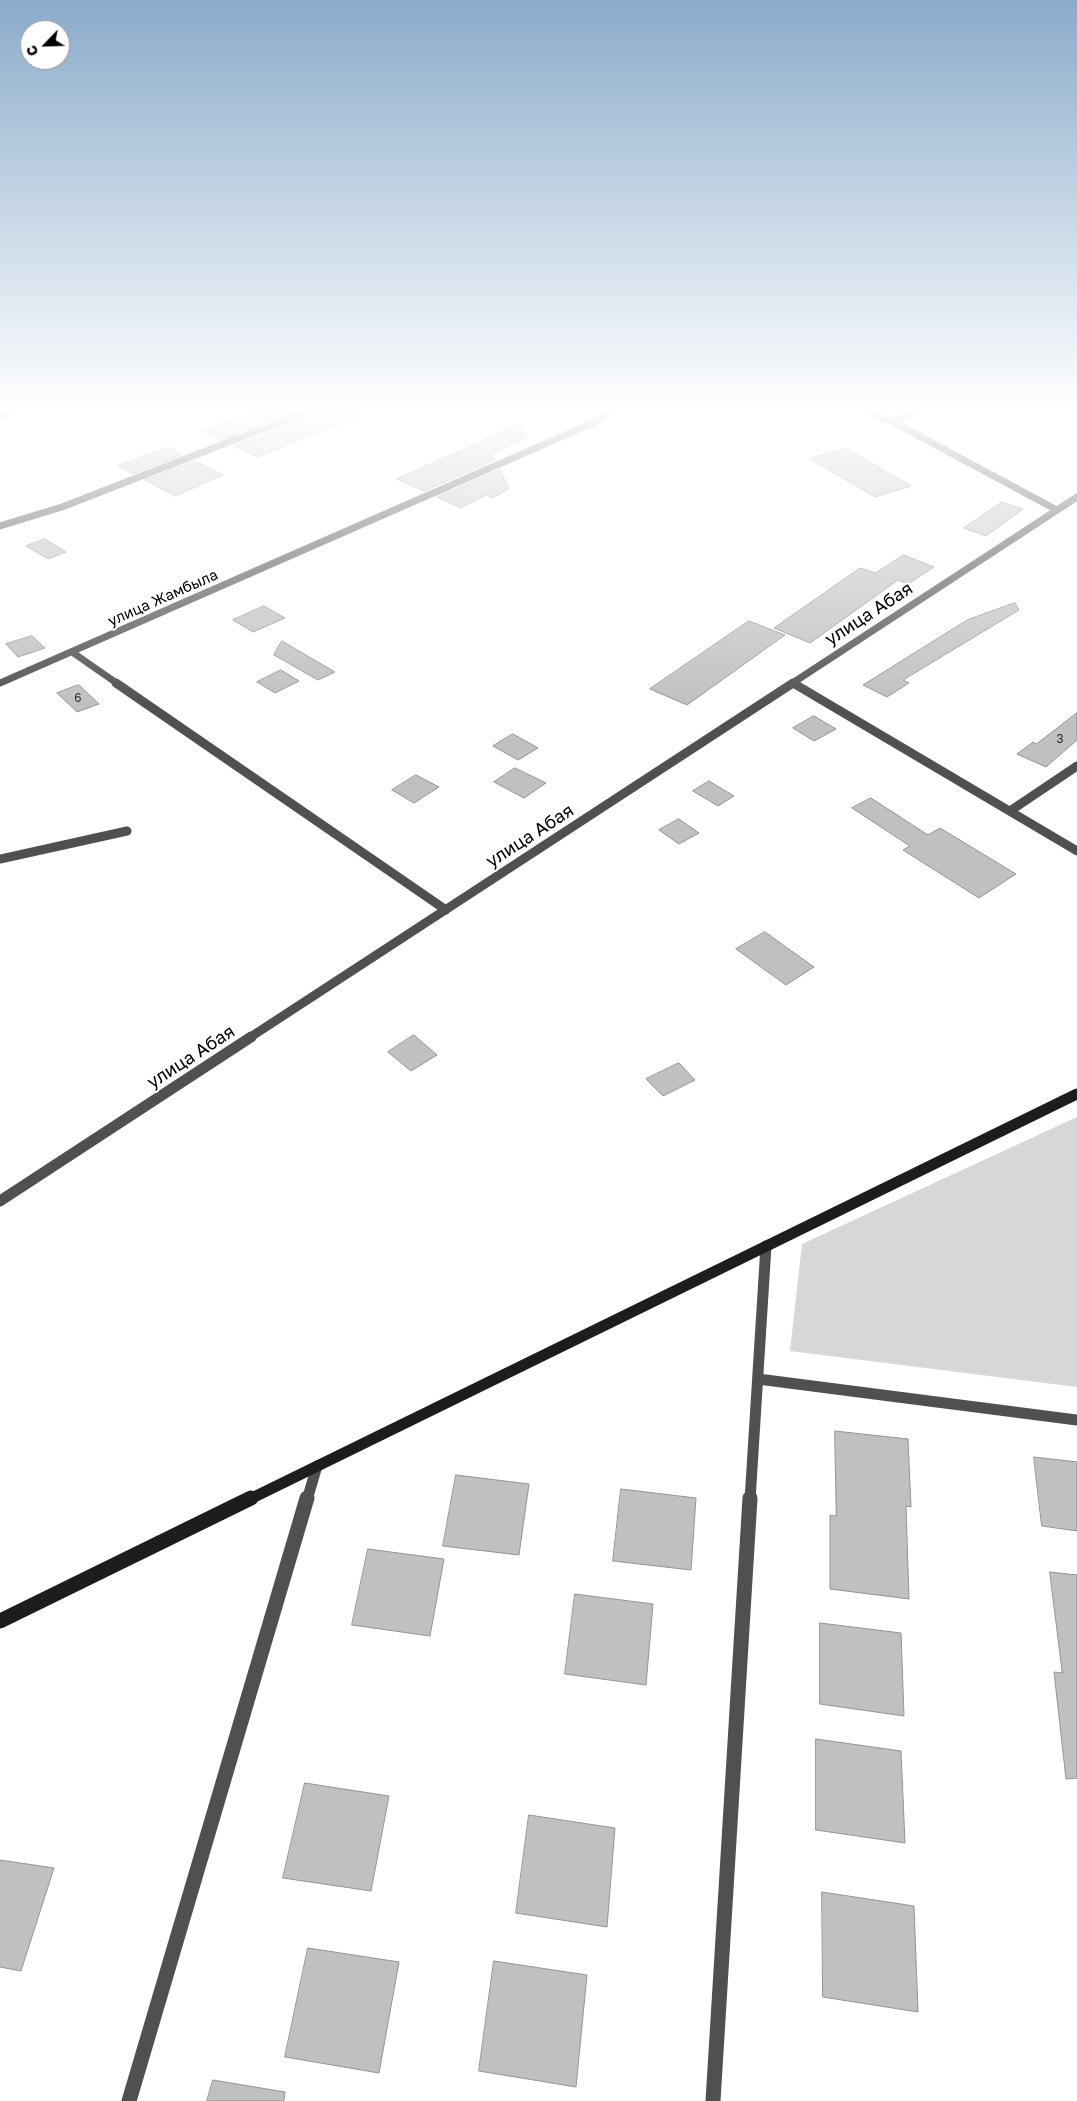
<!DOCTYPE html>
<html>
<head>
<meta charset="utf-8">
<style>
  body { margin:0 }
  #map { position:relative; width:1077px; height:2101px; overflow:hidden; background:#fff; font-family:"Golos Text",sans-serif }
  canvas { display:block }
  .north { position:absolute; left:20px; top:20px; width:50px; height:50px; box-sizing:border-box; background:#fff; border:1px solid #999; border-radius:50%; rotate:246deg; font-size:14px; font-weight:700; line-height:20px; text-align:center; color:#000 }
  .north::after { content:''; display:block; margin:auto; width:18px; height:22px; background:#000; clip-path:polygon(50% 0,100% 100%,50% 72%,0 100%) }
</style>
</head>
<body>
<div id="map">
<canvas width="1077" height="2101"></canvas>
<div class="north">С</div>
</div>
<script>
const c = document.querySelector('canvas').getContext('2d');
c.lineJoin = 'round';
function paint(path, color) { c.fillStyle = color; c.fill(path, 'evenodd'); }
function stroke(path, color, width, dash) { c.strokeStyle = color; c.lineWidth = width; c.lineCap = dash ? 'butt' : 'round'; c.setLineDash(dash || []); c.stroke(path); }
function write(font, color, halo, rows, align = 'center') {
  c.font = font + ' "Golos Text",sans-serif'; c.lineWidth = 4; c.setLineDash([]); c.textBaseline = 'middle'; c.strokeStyle = halo; c.fillStyle = color; for (const [text, x, y, turn = 0] of rows) {
    c.save(); c.translate(x, y); c.rotate((+turn || 0) * Math.PI / 180); c.textAlign = isNaN(turn) ? turn : align; if (halo) c.strokeText(text, 0, 0); c.fillText(text, 0, 0); c.restore();
  }
}
paint(new Path2D(`
  M1077,1117v270l-287,-36 12,-107z`), '#d7d7d7');
const building = new Path2D(`
  M253,412h39l-71,28 -18,-9z
  M311,412h57l-110,45 -24,-11 74,-29z
  M521,424l6,13 -35,17 3,6 -71,31 -27,-12z
  M168,447l14,8 -49,19 -15,-8z
  M846,448l65,38 -36,11 -65,-38z
  M195,461l28,14 -48,21 -30,-16z
  M500,470l9,19 -17,9 -6,-3 -25,13 -24,-11z
  M1002,502l21,7 -37,27 -22,-8z
  M45,539l21,13 -18,7 -22,-13z
  M904,555l30,12 -26,17 -10,-4 -88,63 -36,-15 86,-60 15,5z
  M1015,603l4,7 -116,70 6,3 -22,14 -24,-12 104,-65z
  M264,606l21,12 -32,14 -20,-12z
  M749,621l36,14 -98,70 -37,-16z
  M32,636l13,12 -27,9 -12,-13z
  M282,641l53,31 -17,8 -44,-25z
  M281,670l18,11 -24,12 -18,-11z
  M79,685l20,19 -22,8 -20,-19z
  M1077,713v27l-31,27 -29,-13 16,-12 3,2z
  M814,716l22,13 -22,12 -21,-13z
  M513,734l25,14 -20,12 -25,-14z
  M515,768l31,15 -22,15 -30,-16z
  M416,775l23,12 -25,16 -22,-13z
  M709,781l25,15 -16,10 -25,-15z
  M871,798l57,37 12,-7 76,46 -37,24 -76,-48 7,-4 -58,-38z
  M679,819l20,14 -20,11 -20,-14z
  M765,932l49,35 -28,18 -50,-36z
  M414,1035l23,20 -26,16 -23,-19z
  M679,1063l16,17 -32,16 -17,-17z
  M835,1431l73,8 3,68 -5,-1 3,93 -79,-10v-74l6,1z
  M1034,1457l43,5v69l-35,-5z
  M456,1475l73,9 -10,71 -76,-9z
  M621,1489l75,9 -5,72 -78,-9z
  M368,1549l76,10 -14,77 -78,-11z
  M1050,1572l27,3v203l-11,1 -12,-107 8,1z
  M575,1594l78,10 -7,81 -81,-11z
  M820,1623l81,10 3,83 -84,-12z
  M816,1739l85,12 4,92 -89,-13z
  M305,1783l84,13 -18,95 -88,-13z
  M529,1815l86,13 -8,99 -91,-14z
  M0,1860l54,8 -33,103 -21,-4z
  M822,1892l92,14 4,106 -95,-15z
  M308,1948l91,14 -20,111 -94,-16z
  M494,1961l93,14 -11,112 -97,-16z
  M213,2080l72,12 -1,9h-77z`);
paint(building, '#c0c0c0');
stroke(building, '#949494', 1);
stroke(new Path2D(`
  M870,412l23,10 164,88
  M893,422l20,-10
  M0,526l62,-19 244,-95
  M72,652l46,32
  M0,683l595,-261 14,-10
  M791,684l286,-187`), '#505050', 7);
stroke(new Path2D(`
  M116,683l330,227
  M793,683l284,168
  M1010,811l67,-45
  M0,859l127,-28
  M249,1038l544,-355`), '#505050', 9);
stroke(new Path2D(`
  M0,1201l251,-164
  M758,1379l319,41
  M307,1500l10,-34
  M750,1500l16,-254`), '#505050', 11);
stroke(new Path2D(`
  M129,2101l178,-603
  M713,2101l37,-603`), '#505050', 15);
stroke(new Path2D(`
  M0,416l12,-4`), '#1d1d1d', 7);
stroke(new Path2D(`
  M248,1500l829,-406`), '#1d1d1d', 11);
stroke(new Path2D(`
  M0,1621l251,-123`), '#1d1d1d', 15);
const sky = c.createLinearGradient(0, 0, 0, 706);
sky.addColorStop(0, '#8aabca');
sky.addColorStop(0.58, '#fff');
sky.addColorStop(1, '#ffffff00');
c.fillStyle = sky;
c.fillRect(0, 0, 1077, 706);
write('12px', '#303030', null, [
  ["6",78,698],
  ["3",1060,739]
]);
write('15px', '#000', '#fff', [
  ["улица Жамбыла",163,598,-24]
]);
write('18px', '#000', '#fff', [
  ["улица Абая",869,614,-33],
  ["улица Абая",530,836,-33],
  ["улица Абая",191,1057,-33]
]);
</script>
</body>
</html>
